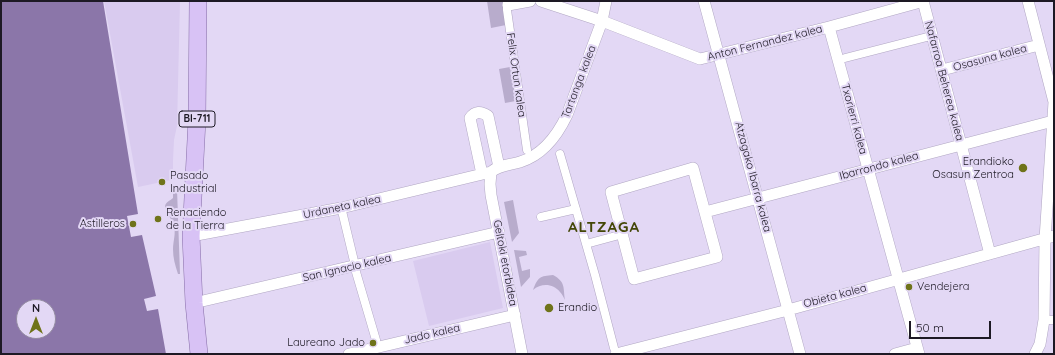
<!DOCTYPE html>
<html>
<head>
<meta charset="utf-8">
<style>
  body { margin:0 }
  #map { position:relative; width:1055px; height:355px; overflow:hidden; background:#e3d8f5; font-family:Quicksand,sans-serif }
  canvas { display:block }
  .frame { position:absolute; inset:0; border:2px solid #1d1924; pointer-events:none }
  .north { position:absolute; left:16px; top:299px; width:40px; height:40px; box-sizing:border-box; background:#e3d8f5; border:1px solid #948ca1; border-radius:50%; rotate:0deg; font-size:11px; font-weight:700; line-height:16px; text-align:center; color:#1d1924 }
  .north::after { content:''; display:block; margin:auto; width:14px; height:18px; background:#6f731a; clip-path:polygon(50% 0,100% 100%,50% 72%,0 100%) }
  .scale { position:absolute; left:909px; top:321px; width:82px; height:18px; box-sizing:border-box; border:2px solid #1d1924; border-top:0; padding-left:5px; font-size:12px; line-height:14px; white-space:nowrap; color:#1d1924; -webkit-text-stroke:3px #e3d8f5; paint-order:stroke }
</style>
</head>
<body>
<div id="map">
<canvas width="1055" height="355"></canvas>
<div class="frame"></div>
<div class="north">N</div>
<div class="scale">50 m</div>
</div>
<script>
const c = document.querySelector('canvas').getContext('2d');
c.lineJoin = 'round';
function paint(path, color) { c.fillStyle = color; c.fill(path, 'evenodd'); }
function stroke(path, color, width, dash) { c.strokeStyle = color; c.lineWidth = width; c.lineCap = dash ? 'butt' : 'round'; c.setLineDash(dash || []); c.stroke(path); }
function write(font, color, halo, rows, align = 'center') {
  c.font = font + ' Quicksand,sans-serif'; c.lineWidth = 4; c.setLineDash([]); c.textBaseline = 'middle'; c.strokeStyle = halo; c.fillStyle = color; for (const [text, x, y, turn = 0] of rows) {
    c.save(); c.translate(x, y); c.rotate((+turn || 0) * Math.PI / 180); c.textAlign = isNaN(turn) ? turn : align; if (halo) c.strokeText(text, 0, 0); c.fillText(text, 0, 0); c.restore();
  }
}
paint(new Path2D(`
  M104,1h76l-3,125 -3,14 -1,20v16l3,3 -38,8z
  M490,242l13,66 -74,18 -16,-65z`), '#d9cbef');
paint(new Path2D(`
  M487,1h15l4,24 -15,3z
  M510,67l6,34 -11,2 -6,-34z
  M177,189l3,85h-2c-3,-9 -5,-16 -5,-25 0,-8 3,-15 1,-23 -1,-6 -10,-16 -9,-19 0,-5 5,-6 8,-9v-8z
  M513,200l6,33 -7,9 -8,-40z
  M514,250l12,1 1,4 -8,2 3,14 8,-2v8l-9,10z
  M553,275c13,7 10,13 12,25 -1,-2 -3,-6 -5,-8 -7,-9 -19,-9 -27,-2 5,-13 7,-14 20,-15z`), '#b8accc');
paint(new Path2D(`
  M1,1h102l35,213 -11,2 4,21 11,-2 14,61 -12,3 3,12 11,-2 8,45h-165zM24,307h24v24h-24z`), '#8b76a9');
const pedestrian = new Path2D(`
  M507,1v9l20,140
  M845,58l82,-21
  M560,154l35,121 19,73
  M342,211l12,50
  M541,217l35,-8
  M586,244l37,-10
  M356,272l20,68
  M1044,320h10`);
const minor = new Path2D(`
  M541,1l61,20 98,38 129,-32 95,-26
  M704,1l96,353
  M923,1l67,253
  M1028,1l26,101 -9,137 -1,81 -4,24 -5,10
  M508,5l22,-4
  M829,27l90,327
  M942,70l97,-25
  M693,168l24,89 -83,22 -23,-87z
  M491,172l-1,12 1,11 31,159
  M482,174l-12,-56c5,-7 11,-7 18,-2l11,51
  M705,212l348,-91
  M191,236l150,-28 150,-36c8,-7 19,-7 29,-10 23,-7 37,-26 47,-47l35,-94 4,-20
  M194,303l305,-71
  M349,354l166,-39
  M616,354l172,-44 266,-74
  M895,354l22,-6`);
const primary = new Path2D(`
  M198,1l-1,119 -6,116 3,67 5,51`);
stroke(pedestrian, '#b1a7c3', 9);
stroke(minor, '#b1a7c3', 12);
stroke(primary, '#866da7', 18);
stroke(pedestrian, '#fff', 8);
stroke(minor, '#fff', 11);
stroke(primary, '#d8c2f5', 17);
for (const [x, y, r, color] of [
  [1023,168,5,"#6f731a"],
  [162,182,4,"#6f731a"],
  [158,219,4,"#6f731a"],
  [133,224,4,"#6f731a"],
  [909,287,4,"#6f731a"],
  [549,308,5,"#6f731a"],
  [373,343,4,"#6f731a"]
]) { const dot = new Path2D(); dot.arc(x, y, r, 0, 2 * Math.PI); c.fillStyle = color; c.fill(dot); stroke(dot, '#e3d8f5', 1.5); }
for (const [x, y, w] of [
  [197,119,36]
]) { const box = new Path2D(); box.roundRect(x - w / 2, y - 8, w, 16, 3); c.fillStyle = '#e3d8f5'; c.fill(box); stroke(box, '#1d1924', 1); }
write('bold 10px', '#1d1924', null, [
  ["BI-711",197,119]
]);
write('11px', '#1d1924', '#e3d8f5', [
  ["Anton Fernandez kalea",765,43,-14],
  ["Osasuna kalea",990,58,-15],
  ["Felix Ortun kalea",516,75,82],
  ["Nafarroa Beherea kalea",944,81,75],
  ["Tartanga kalea",579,82,-69],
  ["Txorierri kalea",854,119,75],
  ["Ibarrondo kalea",879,166,-15],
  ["Atzagako Ibarra kalea",753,177,75],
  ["Urdaneta kalea",342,207,-12],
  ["Geltoki etorbidea",505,263,79],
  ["San Ignacio kalea",347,268,-13],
  ["Obieta kalea",835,296,-15],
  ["Jado kalea",432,334,-13]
]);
write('11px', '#1d1924', '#e3d8f5', [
  ["Erandioko",1014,162,"right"],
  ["Osasun Zentroa",1014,175,"right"],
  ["Pasado",170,176],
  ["Industrial",170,189],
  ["Renaciendo",166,213],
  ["de la Tierra",166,226],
  ["Astilleros",125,224,"right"],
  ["Vendejera",917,287],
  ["Erandio",558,308],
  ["Laureano Jado",365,343,"right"]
], 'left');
c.letterSpacing = '1px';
write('bold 15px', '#444707', '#e3d8f5', [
  ["ALTZAGA",604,227]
]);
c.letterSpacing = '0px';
</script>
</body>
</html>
